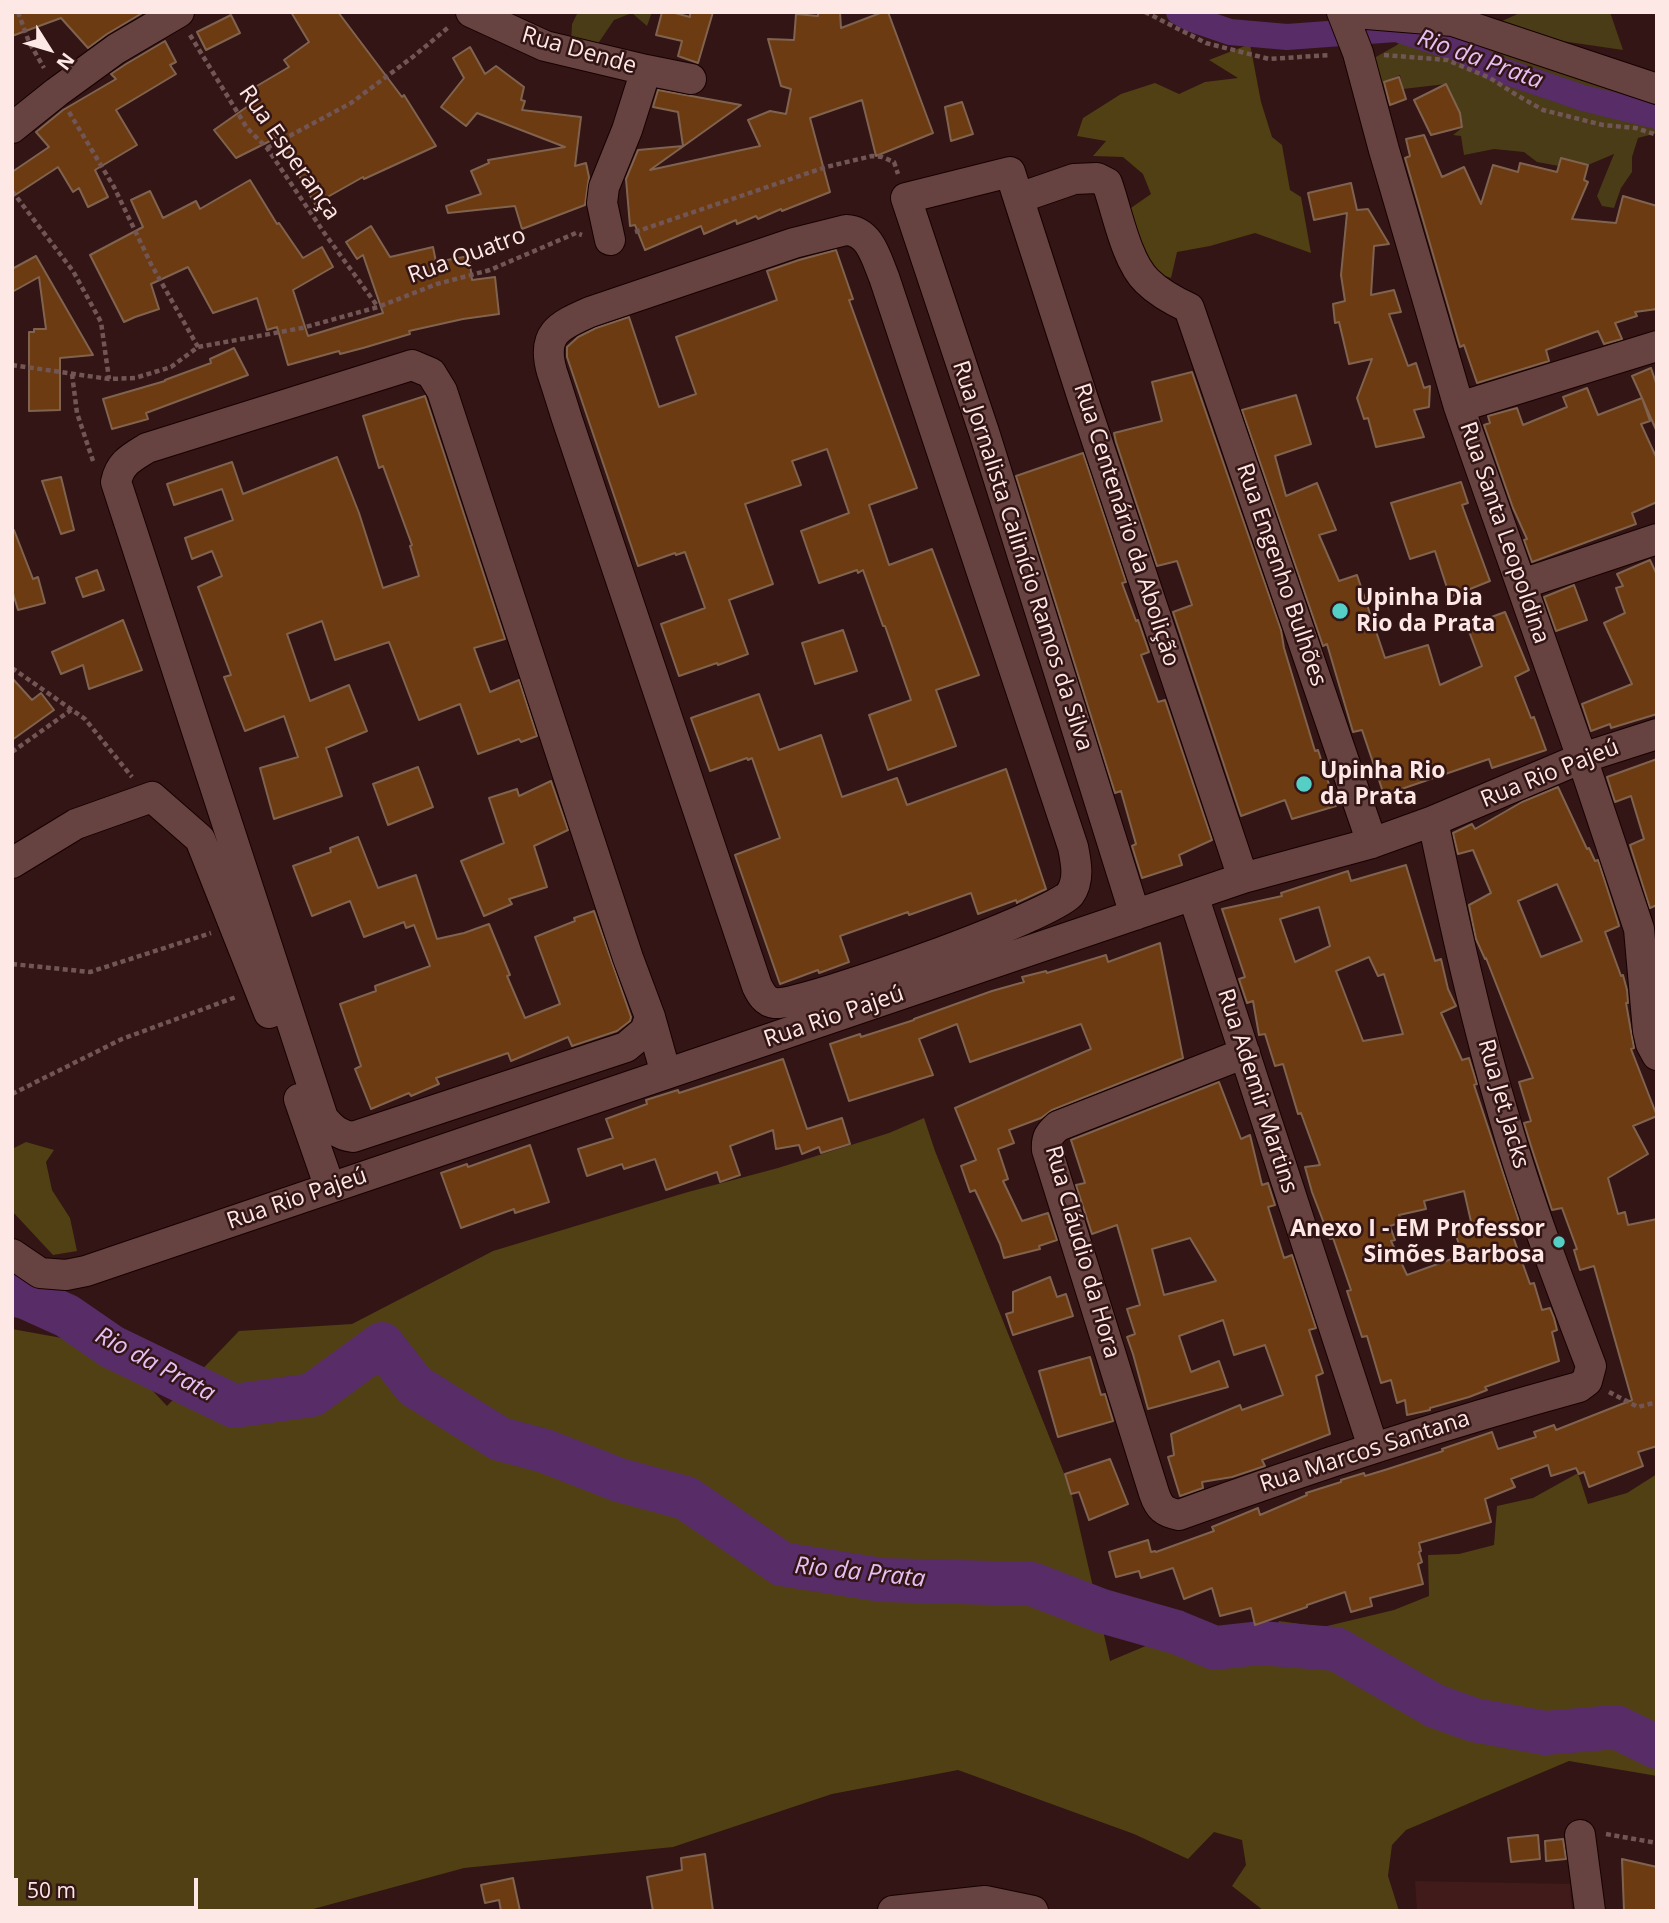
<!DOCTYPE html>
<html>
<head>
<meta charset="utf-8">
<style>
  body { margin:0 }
  #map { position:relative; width:1669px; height:1923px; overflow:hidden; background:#321514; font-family:"Open Sans",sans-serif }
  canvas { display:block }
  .frame { position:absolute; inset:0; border:14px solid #fde8e6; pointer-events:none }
  .north { position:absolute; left:14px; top:14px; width:70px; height:70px; -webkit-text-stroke:5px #321514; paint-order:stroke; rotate:127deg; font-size:19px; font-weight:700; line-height:28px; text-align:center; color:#fde8e6 }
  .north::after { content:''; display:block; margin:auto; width:24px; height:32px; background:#fde8e6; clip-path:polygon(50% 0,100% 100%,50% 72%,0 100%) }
  .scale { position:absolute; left:14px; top:1878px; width:184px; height:32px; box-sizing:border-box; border:4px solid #fde8e6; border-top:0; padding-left:9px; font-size:21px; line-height:24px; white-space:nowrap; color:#fde8e6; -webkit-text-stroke:5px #321514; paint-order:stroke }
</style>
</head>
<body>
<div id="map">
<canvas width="1669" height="1923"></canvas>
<div class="frame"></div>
<div class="north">N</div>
<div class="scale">50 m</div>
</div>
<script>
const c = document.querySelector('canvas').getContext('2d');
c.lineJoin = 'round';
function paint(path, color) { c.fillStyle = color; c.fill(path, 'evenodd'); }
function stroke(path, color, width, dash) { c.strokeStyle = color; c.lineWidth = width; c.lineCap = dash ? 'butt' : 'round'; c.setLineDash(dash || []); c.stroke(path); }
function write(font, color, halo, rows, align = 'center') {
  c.font = font + ' "Open Sans",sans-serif'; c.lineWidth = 5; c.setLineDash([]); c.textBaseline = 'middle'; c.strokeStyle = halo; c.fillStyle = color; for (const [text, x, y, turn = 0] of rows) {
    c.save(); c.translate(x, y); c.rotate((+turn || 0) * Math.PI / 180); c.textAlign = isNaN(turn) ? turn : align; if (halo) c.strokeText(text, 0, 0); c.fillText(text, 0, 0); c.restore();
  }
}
paint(new Path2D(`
  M1415,1881l155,3 2,27h-155z`), '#401b1a');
paint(new Path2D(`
  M578,12h74l-5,14 -15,-13 -18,7 -21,31 -22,-7 1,-20z
  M1522,12h88l13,38 -116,-17 -6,-7 1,-5z
  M1415,26l24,1 218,78v28l-19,5 -6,19v15l-11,16 -7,20 -12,-2 -5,-10 17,-42 -26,11 -27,-7 -2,8 -22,-4 -13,-10 -30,-3 -30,6 -3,-19 -8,-1 10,-8 -2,-11 -15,-32 -43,5 -3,-14 -19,8 -14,-21 30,-17z`), '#493c16');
paint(new Path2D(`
  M1250,44l11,58 11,35 10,8 8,45 11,7 10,56 -56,-20 -45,13 -33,6 -6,26 -31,-11 -12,-57 23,-16 -8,-20 -20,-17 -30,-1 13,-15 -29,-5 6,-18 38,-24 34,-11 24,11 26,-12 33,-4 -29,-18z
  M924,1118l11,33 136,340 39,170 45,-19 40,19 70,-1 14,-39 44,6 71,-17 35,-14 -1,-41 31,-1 35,-9 3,-39 36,-8 45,-25 10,31 39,-11 30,-19v302l-88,-15 -163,69 -14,15 -4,31 11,35h-135l-32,-25 14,-21 -4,-25 -28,-8 -26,27 -54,-25 -176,-64 -126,24 -159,53 -209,21 -158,43h-294v-582l100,18 55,59 72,-75 113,-7 141,-73 195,-59 90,-24 111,-35z
  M26,1142l28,8 -8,12 6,28 18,28 7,33 -24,4 -41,-44v-62z`), '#504014');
stroke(new Path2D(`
  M1179,12l13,7 38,13 57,5 109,-8 62,20 34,18 91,31 74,18`), '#582c67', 26);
stroke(new Path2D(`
  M12,1294l13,3 42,19 45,31 122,59 78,-11 70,-51 33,42 85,53 45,12 74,29 67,18 96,66 100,16 150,4 70,27 74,21 39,16 45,-5 76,6 99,57 39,14 71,13 71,-6 41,20`), '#582c67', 44);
const building = new Path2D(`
  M12,12h132l-37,22 -19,14 -27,-30 -49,18z
  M291,12h47l64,85 2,-2 32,51 -72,33 -1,-2 -48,27 -10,-17h1l-30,-49 -40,20 -22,-28 37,-26 -6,-11 44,-26 -5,-7 25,-18z
  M662,12h9l19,5v-5h23l-15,51 -20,-7 4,-15 -26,-6z
  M818,12h22l1,16 42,-16h5l45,121 -57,23 -14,-56 -52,18 20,74 -48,19 -1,-2 -23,10 -2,-3 -19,8 -1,-4 -32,14 -3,-8 -56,24 -10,-25 -5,1 -4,-47 12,-29 45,-4 -5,-34 -25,-5 5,-17 83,15 -91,65 110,-24 -12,-26 22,-9 16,3 5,-25 -10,-3 -13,-47 26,1 2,-26 22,2z
  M231,15l9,18 -34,17 -9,-18z
  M165,41l11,21 -6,3 6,9 -60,36 21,35 -42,25 13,27 -20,10 -9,-19 -6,4 -15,-25 -46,30v-25l37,-25 -13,-15 27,-22 53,-31 -5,-5 15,-10z
  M470,47l15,27 11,-8 28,21 -3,13 4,1 -3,9 59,7 -6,49 11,-3 3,14 -4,28 -63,24 -7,-23 -67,7 -2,-7 35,-12 -10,-23 18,-8 -1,-3 77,-13 -88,-34 -11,13 -25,-19 23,-29 -11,-20z
  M1399,77l7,22 -16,6 -6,-23z
  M1446,84l14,29 2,14 -31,8 -17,-35z
  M962,102l11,32 -22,7 -6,-34z
  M1424,135l18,42 22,-10 17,37 12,-39 25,7 2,-9 37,9 4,-14 27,7 -4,15 4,2 -16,37 44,4 7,-27 34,10v103l-22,3 2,4 -22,7 7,16 -18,5 -6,-13 -52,19 3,11 -72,22 -13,-38 -4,2 -55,-189 5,-2 -4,-17z
  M250,180l27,44 2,-1 24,35 19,-11 11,20 -40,23 15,46 75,-23 -20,-58 -6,4 -11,-17 25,-16 19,31 43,-10 3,15 33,-6 3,24 23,-3 4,37 -36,5 -54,12 1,3 -47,14 -23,6 -1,-3 -51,14 -11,-38 -10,3 -10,-32 -44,15 -25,-46 -37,17 8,25 -24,8 -11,5 -34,-67 53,-28 -12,-27 19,-9 13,27 33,-17 4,8z
  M1351,183l6,27 11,-1 21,35 -15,2 -3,49 23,-5 7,22 -12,2 19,52 8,-3 8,25 6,-2 -1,21 -15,3 10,27 -48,10 -8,-29 -4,1 -7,-21 15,-39 -23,5 -10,-42 -4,1 -2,-19 12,-3 -4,-26 6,-62 -33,7 -6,-27z
  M836,250l17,49 -4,1 68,188 -48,17 20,60 43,-16 47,126 -43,15 20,56 -68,24 -19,-55 42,-15 -26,-74h-2l-20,-56 -5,3 -1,-3 -38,13 -18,-52 48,-18 -22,-64 -35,12 9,24 -56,19 28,80 -44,16 19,54 -30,11 -1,-2 -38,13 -18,-52 44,-16 -20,-56 -9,3 -1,-2 -37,13 -71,-209v-10l11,-10 18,-9 33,-11 30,90 37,-13 -20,-57 101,-37 -10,-29 32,-11z
  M36,256l57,99 -33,3v52l-31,1v-79h5v-3h12l-7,-52 -27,15v-23z
  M234,348l14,27 -102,38 2,6 -36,10 -9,-30 62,-18v-1l46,-17 -1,-4z
  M1651,368l6,18v46l-15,-34 8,23 -9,3 16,35v43l-25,11 4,11 -104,38 -8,-22 3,-1 -14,-31 -29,-83 6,-2 -2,-7 29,-8 6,17 44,-18 -4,-10 24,-9 11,27 44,-17 -10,-22z
  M1192,372l89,258 3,18 31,103 3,-1 18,56 -44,13 -7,-19 -44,16 -68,-204 19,-7 -15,-44 -20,5 -41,-124 -2,-9 48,-12 -10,-39z
  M1296,395l15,49 -36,12 11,40 31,-13 19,47 -17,5 20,46 18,-6 28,83 43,-13 12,40 42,-19 -15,-40 38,-14 24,58 -14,7 16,41 3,-1 12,33 -54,18 -3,-9 -105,36 -22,-65 -9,2 -26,-88 -4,2 -81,-236z
  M425,396l80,243 -31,9 16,44 29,-12 18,56 -16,6 -2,-3 -41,15 -18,-50 -41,16 -30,-78 -54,18 -13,-39 -35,13 23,67 39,-16 18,46 -41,17 16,48 -68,23 -14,-51 38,-11 -14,-41 -39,15 -21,-54 7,-2 -33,-88 24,-11 -10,-25 -20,8 -7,-21 48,-18 -11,-31 -48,16 -7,-21 65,-22 11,32 94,-37 22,56 24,75 36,-12 -9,-30 2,-1 -29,-79 -4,2 -16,-52z
  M1083,453l43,129 -4,1 14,38 2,-1 11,32 -8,3 17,47 7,-2 47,140 -33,15 3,10 -40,13 -10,-32 4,-2 -15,-53 -6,2 -99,-317z
  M61,477l13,53 -13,4 -19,-53z
  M1461,482l7,21 -6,2 28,76 -40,16 -15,-46 -25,8 -19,-56z
  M12,530h2l19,49 5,-2 7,26 -27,7 -6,-20z
  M1650,560l7,15v139l-46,14 -1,-4 -19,7 -9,-27 50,-20 -28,-61 21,-10 -9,-25 7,-2 -6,-12z
  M97,570l7,20 -21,7 -7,-19z
  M1574,585l13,35 -31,11 -12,-34z
  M123,620l19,50 -53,19 -6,-24 -22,9 -9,-22z
  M843,630l14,41 -42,13 -13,-41z
  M12,678l20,22 9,-7 13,17 -42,30z
  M759,694l20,56 42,-15 21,62 55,-19 10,27 99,-36 40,120 -28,13 -1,1 -1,-3 -38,14 -7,-21 -62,22 -1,-3 -68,24 9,26 -30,11 -1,-3 -38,14 -45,-129 45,-17 -28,-80 -4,2 -1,-2 -37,13 -19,-53z
  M1657,759v146l-7,3 -20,-63 14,-6 -13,-43 -16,6 -8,-25z
  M418,767l15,40 -45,18 -15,-41z
  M551,781l17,49 -34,16 13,41 -38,12 3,5 -28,12 -23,-55 43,-18 -15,-45 28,-9 2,7z
  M1558,787l29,62 2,-1 6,13 3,-1 20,62 1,4 -14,6 16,44 2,-1 4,15 1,13h-2l8,45 -3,1 26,67 -24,10 15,28 -40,24 10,36 7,-2 3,13 29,-6v227l-19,6 5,14 -54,21 -5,-15 -5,2 -3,-6 -25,8 -3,-11 -37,14 4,8 -30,12 6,23 -72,21 2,8 -2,1 3,10 -4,2 5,20 -53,14 2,8 -21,6 -6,-20 -38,13v2l-52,18 -4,-17 -31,8 -8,-28 -28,11 -11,-31 -32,10 -2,-7 -23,6 -7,-25 39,-12 3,12 4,-1 1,1 58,-21 -2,-4 46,-19 2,7 47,-20 -1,-2 35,-11v-2l23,-7 1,3 23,-7 55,-18 -1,-2 50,-17 6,17 38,-12 -2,-5 20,-7 2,5 76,-30 -38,-134 -14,4 -6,-20 3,-1 -15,-41 -10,2 -21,-64 -7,-23 7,-2 -12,-39 14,-4 -47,-120 -1,1 -9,-20 -7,-34 22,-12 -18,-43 -15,4 -5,-21 19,-9 3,5 47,-27zM1557,884l25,57 -41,16 -23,-56z
  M358,837l20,51 38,-13 21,64 27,-6 25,-9 21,51 -3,1 18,42 35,-14 -25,-67 40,-16 -1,-3 20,-7 37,106 -1,4 -13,10 -45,15 -4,-9 -57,24 -3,-8 -72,25 3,6 -28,12 -2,-3 -38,16 -16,-40 6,-3 -21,-62 36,-13 -1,-5 55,-20 -16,-41 -8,3 -2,-6 -40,15 -14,-36 -38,15 -19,-50 38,-14 -1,-4z
  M1406,865l29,96 6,-2 7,30 8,17 -15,7 21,47 7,-2 8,26 -3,1 44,133 2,11 -9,2 19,53 4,-1 8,27 8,-2 4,10 3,12 -5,2 7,29 -74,26 2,3 -18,7 -39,11v2l-23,5 -2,-15 -8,3 -6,-23 -10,3 -14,-47 -5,1 -15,-46 4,-1 -18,-52 -3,1 -18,-47 -7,-25 15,-2 -19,-52 -3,1 -15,-50 -8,2 -10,-32 -6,1 -6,-34 -6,2 -8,-24 6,-2 -23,-68 60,-13 -1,-3 67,-22 3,10zM1319,907l11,39 -35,16 -15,-43zM1369,957l9,19 6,-2 19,60 -40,7 -27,-70zM1464,1191l8,35 -17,7 8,22 -56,20 -16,-34 4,-1 -5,-14 12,-4 -3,-7 27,-6 -2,-8z
  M1160,943l23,115 -131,52 -11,8 -32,12 5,13 -16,6 10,30 -5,2 19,40 26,-8 9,27 -18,6 1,3 -36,9 -4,-14 -25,-54 -5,2 -9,-26 15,-6 -21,-52 136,-59 -10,-25 -111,38 -13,-38 -38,15 14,36 -84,26 -19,-57 30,-10 1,3 53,-17v-1l78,-28 32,-9 -2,-5 24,-6 1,2 59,-18 2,7z
  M783,1059l24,70 35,-11 8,26 -29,9 -2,-6 -17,7 -3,-9 -23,4 -3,-19 -43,16 10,29 -20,7 -3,-10 -51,18 -11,-31 -31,10 -2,-5 -35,12 -9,-27 35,-11 -7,-19 41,-15 -1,-4 32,-10 1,3z
  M1219,1082l22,57 9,-4 12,50 6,-2 7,22 -7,2 16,51 8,-3 24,73 -7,2 14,43 -7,3 14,58 -68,26 3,6 -33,11 -30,5 1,6 -23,8 -12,-39 6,-2 -3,-21 69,-29 2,5 41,-15 -18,-50 -31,10 -11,-35 -44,16 12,36 28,-11 9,26 -80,22 -15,-55 -6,-17 8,-3 -8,-25 13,-4 -23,-80 -25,9 -16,-49 9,-2 -14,-43zM1190,1238l26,43 -52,14 -12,-46z
  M530,1145l19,57 -34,11 -1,-4 -53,19 -20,-55 26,-9 1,3z
  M1050,1277l7,20 9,-3 7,22 -60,19 -7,-21 7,-2v-20z
  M1090,1357l11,38 4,-1 8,27 -55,16 -19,-66z
  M1110,1459l18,45 -39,16 -10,-28 -8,2 -6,-20z
  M1538,1835l2,24 -29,3 -3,-24z
  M1563,1839l3,20 -20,2 -1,-20z
  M705,1854l8,57h-60l-6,-34 35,-7 -1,-12z
  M1622,1859l35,8v44h-33z
  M513,1878l7,33h-19l-2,-11 -14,3 -4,-18z`);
paint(building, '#6c3b12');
stroke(building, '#80634f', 2);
const minor = new Path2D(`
  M471,12l74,34 101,24 45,9
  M1342,12l16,41 26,97 75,257 123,351 57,171 9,102 3,13 6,11
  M1342,12l111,9 204,68
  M12,128l45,-36 59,-43 63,-37
  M1019,198l55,-19 23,-1 10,5c10,28 19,78 40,98 12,12 27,20 42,27l183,535
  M846,230c24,1 30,28 38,47l189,570c3,15 7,33 -3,47 -14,20 -267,112 -295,109 -10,-1 -14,-9 -18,-17l-190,-567c-5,-16 -10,-32 -15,-47 -11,-38 6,-46 38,-60l204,-69z
  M610,240l-8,-37 2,-16 23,-57 19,-60
  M1459,407l198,-61
  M1522,584l135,-45
  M12,863l64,-39 76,-27 48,42 69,174
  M1193,895l180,552
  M1135,915l-151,-483 -78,-234 104,-26 73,227 160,479
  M650,1017l-5,14 -19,16 -273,90c-14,-2 -21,-8 -30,-19l-207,-636c4,-19 15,-24 31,-34l265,-83 19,8 11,18 186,567 22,59 16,57
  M1245,1053l-187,73c-9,8 -12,12 -11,24l107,343c5,15 10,19 25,22 132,-48 265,-91 400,-128l8,-6 4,-15c-31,-81 -62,-162 -86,-246 -29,-98 -51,-198 -72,-299
  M299,1099l31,89
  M12,1254l28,19 26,2 20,-4 1157,-393 129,-35 61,-22 149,-63 75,-24
  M1580,1835l10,76
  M893,1911l92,-10 48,10`);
stroke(minor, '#180102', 32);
stroke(new Path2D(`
  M18,12l11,30 15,26
  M1145,12l61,31 63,16 61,-4
  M190,35l57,93 20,20 58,86 53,73
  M1384,55l63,5 43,18 25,16 28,16 60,15 33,3 21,7
  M69,112l45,75 37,77 47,83
  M267,148l84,-45 63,-47 36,-30
  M12,191l61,80 28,51 8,57
  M635,232l191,-65 46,-11 10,1 12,5 4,12
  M12,365l97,14 26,-1 36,-11 27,-20 104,-19 76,-21 59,-23 53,-14 86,-37 6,2
  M72,374l5,39 17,51
  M12,668l73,51 47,58
  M12,752l59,-42
  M12,964l78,8 121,-39
  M12,1094l110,-55 114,-42
  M1609,1392l29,15 19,-5
  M1606,1834l51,9`), '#715655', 4.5, [5, 3.5]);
stroke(minor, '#664341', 30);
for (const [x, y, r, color] of [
  [1340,611,9,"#55cec5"],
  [1304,784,9,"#55cec5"],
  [1559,1242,7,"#55cec5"]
]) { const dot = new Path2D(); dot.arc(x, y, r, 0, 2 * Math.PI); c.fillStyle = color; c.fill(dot); stroke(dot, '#321514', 2.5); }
write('23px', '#fde8e6', '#321514', [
  ["Rua Dende",579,51,16],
  ["Rua Esperança",289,153,55],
  ["Rua Quatro",467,256,-20],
  ["Rua Centenário da Abolição",1126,525,72],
  ["Rua Santa Leopoldina",1504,533,71],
  ["Rua Jornalista Calinício Ramos da Silva",1022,556,72],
  ["Rua Engenho Bulhões",1281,575,71],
  ["Rua Rio Pajeú",1550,774,-22],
  ["Rua Rio Pajeú",834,1017,-19],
  ["Rua Ademir Martins",1257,1091,72],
  ["Rua Jet Jacks",1503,1104,74],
  ["Rua Rio Pajeú",297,1199,-19],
  ["Rua Cláudio da Hora",1082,1252,74],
  ["Rua Marcos Santana",1365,1452,-18]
]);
write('bold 23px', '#fde8e6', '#321514', [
  ["Upinha Dia",1356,598],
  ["Rio da Prata",1356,624],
  ["Upinha Rio",1320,771],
  ["da Prata",1320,797],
  ["Anexo I - EM Professor",1545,1229,"right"],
  ["Simões Barbosa",1545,1255,"right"]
], 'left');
write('italic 24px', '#e6c0f4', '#321514', [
  ["Rio da Prata",1480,60,20],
  ["Rio da Prata",155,1365,28],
  ["Rio da Prata",860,1573,6]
]);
</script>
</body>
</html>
